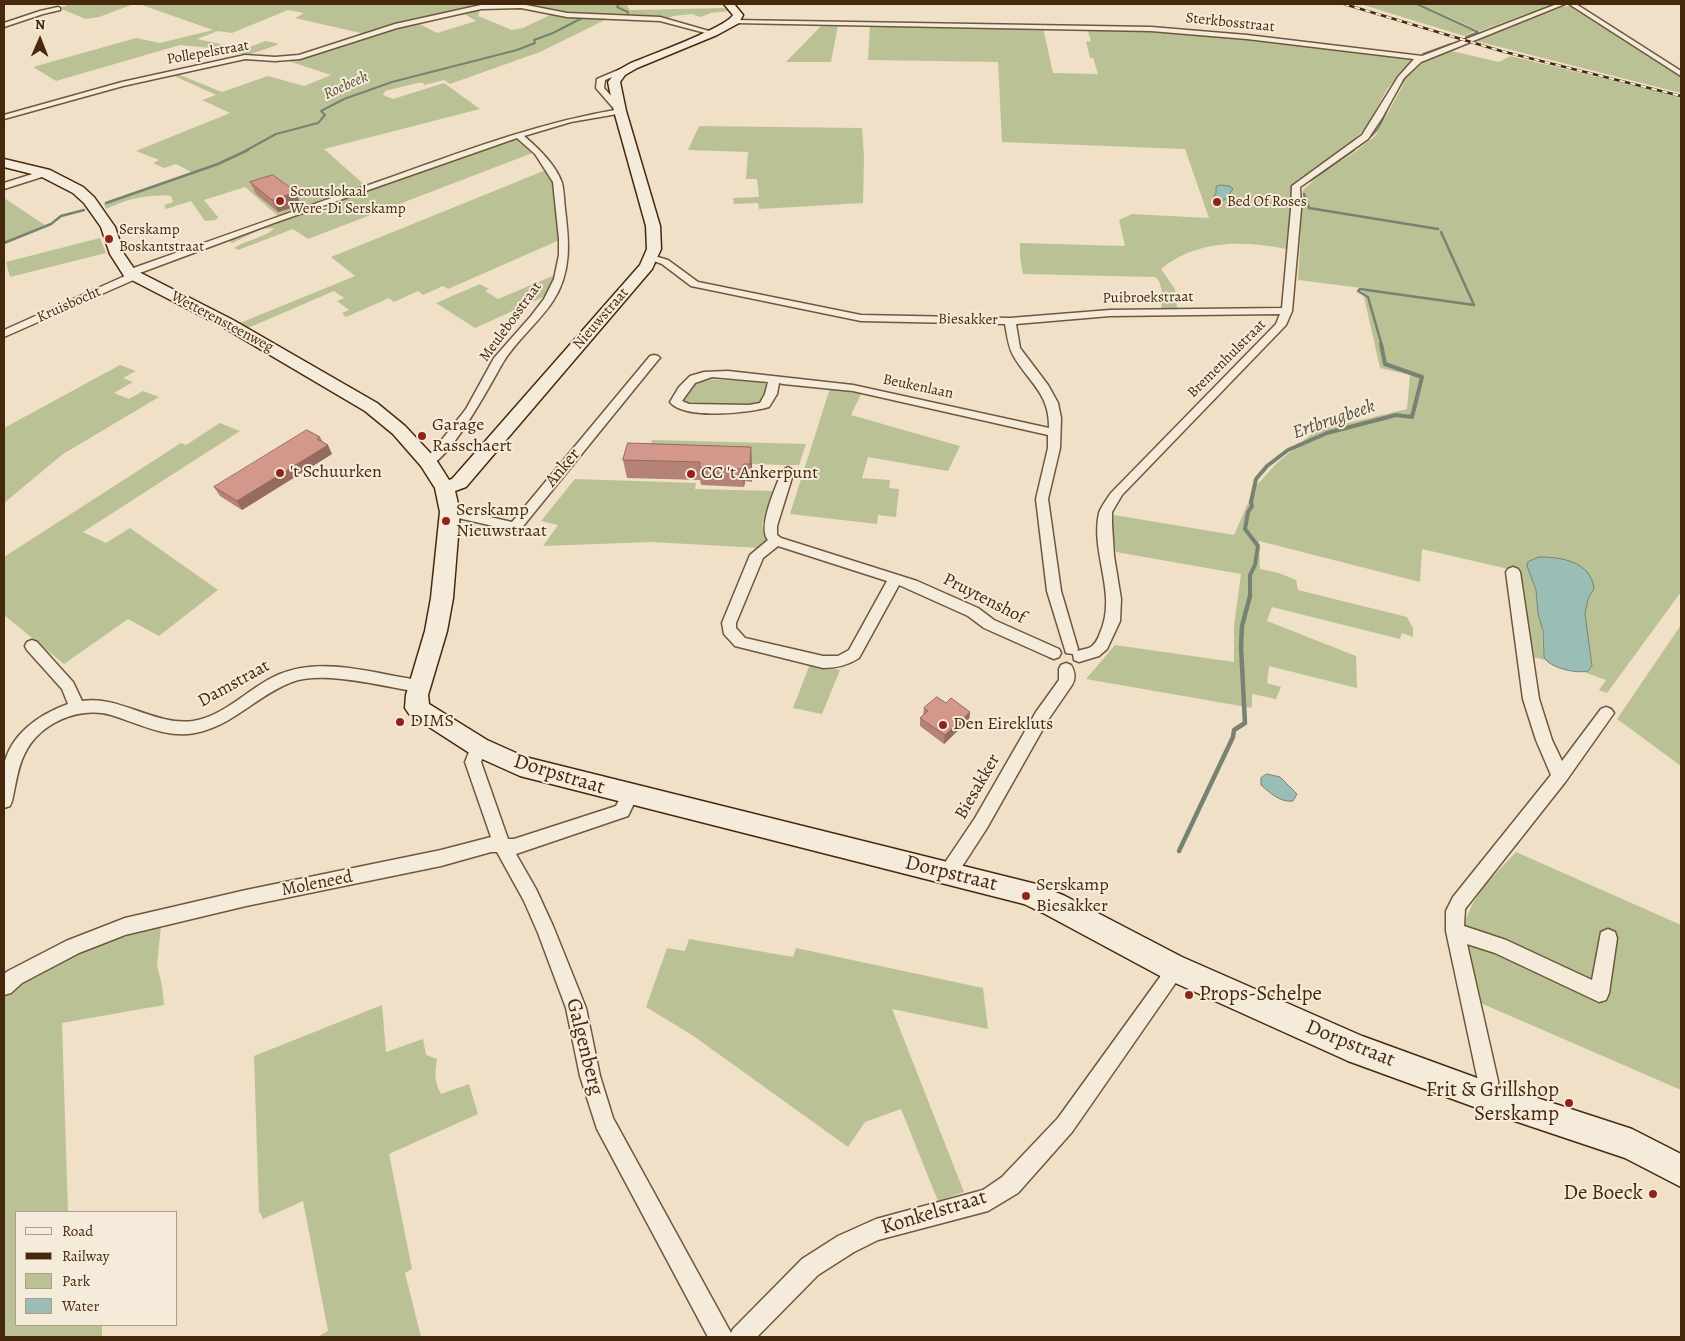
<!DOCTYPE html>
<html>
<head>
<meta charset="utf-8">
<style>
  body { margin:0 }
  #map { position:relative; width:1685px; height:1341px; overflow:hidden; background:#f0e0c7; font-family:Alegreya,serif }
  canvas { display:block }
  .frame { position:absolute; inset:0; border:5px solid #46290d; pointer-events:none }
  .legend { position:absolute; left:15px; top:1211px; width:162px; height:115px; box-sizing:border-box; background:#f5ebdb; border:1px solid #af9d89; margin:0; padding:6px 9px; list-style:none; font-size:15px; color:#46290d }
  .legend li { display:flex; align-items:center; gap:10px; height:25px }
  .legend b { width:25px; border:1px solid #af9d89 }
  .north { position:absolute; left:15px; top:15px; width:50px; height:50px; -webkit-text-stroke:4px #f5ebdb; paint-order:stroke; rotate:1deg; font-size:14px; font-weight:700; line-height:20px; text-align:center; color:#46290d }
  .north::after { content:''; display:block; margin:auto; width:18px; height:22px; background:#46290d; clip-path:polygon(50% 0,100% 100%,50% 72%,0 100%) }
</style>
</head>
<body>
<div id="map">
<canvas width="1685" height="1341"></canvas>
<div class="frame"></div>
<ul class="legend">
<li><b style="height:6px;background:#f5ebdb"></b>Road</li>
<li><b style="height:6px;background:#46290d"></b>Railway</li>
<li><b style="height:14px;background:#bac295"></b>Park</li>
<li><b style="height:14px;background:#9abdb6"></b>Water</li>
</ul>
<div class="north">N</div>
</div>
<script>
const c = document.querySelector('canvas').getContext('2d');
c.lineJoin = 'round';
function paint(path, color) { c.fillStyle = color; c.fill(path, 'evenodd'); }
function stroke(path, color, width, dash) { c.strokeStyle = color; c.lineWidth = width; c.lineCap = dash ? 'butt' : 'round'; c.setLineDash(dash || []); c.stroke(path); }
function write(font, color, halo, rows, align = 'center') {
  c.font = font + ' Alegreya,serif'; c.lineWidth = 4; c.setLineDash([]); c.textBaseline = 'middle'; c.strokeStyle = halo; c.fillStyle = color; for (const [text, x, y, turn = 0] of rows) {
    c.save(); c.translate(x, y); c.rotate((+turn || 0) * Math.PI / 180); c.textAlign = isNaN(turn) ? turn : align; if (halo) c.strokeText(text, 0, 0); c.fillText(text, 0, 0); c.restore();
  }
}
paint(new Path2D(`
  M65,4h69l-35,13 -13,2 -27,-11 7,-2z
  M139,4h338l-112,30 -70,-16 9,-5 -16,-3 -56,23 -14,-2 -21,8 48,10 20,-8 12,2v2l-29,10 -36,-7 -32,-3 -124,36 -23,-14 103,-29 24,5 53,-13z
  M525,4h101l4,6 98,-2 1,3 -18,2 -10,4 -10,-3 -18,2 -6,3 -87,-3 -57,-11z
  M1360,4h55l60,27 -11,5z
  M1420,4h134l-74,27z
  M1571,6l110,70v17l-205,-52 86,-34z
  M473,10h7l-2,6 34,14 11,-2 29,-14 29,5h26l-67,33 -90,32 -6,-4 -20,5 -1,-2h-5l-33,8 -2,4 10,4 51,-16 36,26 -156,40 43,38 -88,30 -34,-30 -41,13 14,17 -2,3 -11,1 -14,-20 -25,8 -2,-4 9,-3 -2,-6c-24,-2 -44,3 -65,13l-2,-5 89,-31 -17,-9 -12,4 -11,-5 6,-3 -23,-9 94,-38 -28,-13 14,-5 -46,-21 5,-1 47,19 46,-16 36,10 27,-11 -43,-14 81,-27 47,-12 21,11 39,-12 -15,-9z
  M823,24l15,1 -7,37h-45z
  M870,25l173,3 10,45 45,1 -5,-16h-3l-4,-16 5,-1 -4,-13c105,3 209,18 314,28l11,4 -25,29 -21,39 -18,17 -53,38 -2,3 -7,63c-43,-9 -90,-9 -125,20l14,20 2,20 -16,1 1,-19 -3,-10 -4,-4 -132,-3 -3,-17v-14l105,3 -6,-26 13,-6 77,4 -24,-69 -183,-7 -4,-80 -130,-2z
  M1452,51l47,11 11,-6 171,41v495l-74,101 -8,-3 7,-10 -22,-8 4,-1 4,-5 -7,-52 3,-15 4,-6 -3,-17 -10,-11 -52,1 9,24 2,24 4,11 1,28 2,7 -12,-3 -12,-85 -99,-23 -2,33 -161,-41 1,28 19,4 17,7 2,10 109,27 6,11v9l-11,-4 -2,6 -128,-32 -5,14 89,35 1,32 -88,-22 -2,17 14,4 -5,12 -24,-5v14l-166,-29 29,-34 119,17v-36l7,-52 -125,-22 -4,-18 2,-19 120,20 21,-48 22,-24 38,-32 92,-22 3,-34 -30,-7 -18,-80 -64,-8 5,-90 18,-16 34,-22 21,-17 35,-65 9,-7z
  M699,126l163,2 2,29 -1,46 -104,6 -1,-6 -24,1 -1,-6 26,-1 -2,-18h-11l2,-27 -60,-2z
  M515,137l20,15 -227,87 -15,-10 -55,21 -4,-2c10,-7 35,-12 40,-20l-12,1 -30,14 -5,-4z
  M546,170l8,14 8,55 -114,50 -5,-3 -20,9 -5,-4 -24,11 -5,-4 -43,19 -4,-4 7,-3 -12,-9 7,-3 -10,-7 -86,37 -8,-5 115,-47 -24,-19z
  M4,198l41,27 -41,17z
  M100,238l6,15 -96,24 -4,-15z
  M557,274l-7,20 -75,34 -39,-25 44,-19 9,5 -4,2 13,8z
  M120,365l16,6 -13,7 10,4 -19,11 15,6 14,-8 16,6 -96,57 -59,49v-75z
  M704,379l56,3 6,2 2,4 -6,14 -7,4h-63l-8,-6c3,-9 10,-19 20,-21z
  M830,388l31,6 -10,21 109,31 -12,25 -80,-14 -6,21 28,2 -1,8 10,1 -3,28 -18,-2 -1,9 -87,-10z
  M220,423l20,8 -157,101 23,11 24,-15 88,62 -59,46 -31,-17 -64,45 -60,-49v-58l177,-114 5,2z
  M652,440l154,4 -7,21h-16l-135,-5z
  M575,479l121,4 -1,6 79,2 -12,34 6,16 -8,7 -108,-6 -109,4 15,-21 -17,-4z
  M1681,625v141l-64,-47z
  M810,664l30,6 -18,44 -29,-6z
  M1516,852l165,73v165l-205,-89 -12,-72c5,-32 32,-55 52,-77z
  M161,926l-4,39 5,20 2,20 -102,18 6,189h-52v113h86v12h-98v-340c42,-39 103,-55 157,-71z
  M689,939l104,18 3,-9 187,40 5,41 -96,-20 72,183 -26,9 -37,-92 -36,13 -17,25 -156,-112 -46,-28 21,-59 18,3z
  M382,1005l4,47 37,-13 3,16 11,4c-2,13 -3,23 4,35l28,-10 9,30 -89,40 23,115 -7,4 16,64h-104l11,-6 -25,-130 -40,18 -4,-8 -5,-155z`), '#bac295');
const water = new Path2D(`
  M1220,185l9,1 4,3 -9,11 -8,3 -3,-5 3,-5v-6z
  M1539,557c22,0 51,4 55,31l-6,11 -3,15 7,52 -4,5c-11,3 -39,-3 -44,-14l-1,-26 -5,-17 -2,-24 -9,-24 1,-4z
  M1267,774l13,3 17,17 -4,7c-12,2 -23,-8 -32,-16v-7z`);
paint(water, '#9abdb6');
stroke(water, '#788272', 1);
stroke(new Path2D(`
  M619,4l-2,3 11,5 -1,4h-4
  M1417,4l61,28 -12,5
  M1423,54l28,-10
  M1396,92l14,-21
  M245,151l31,-17 42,-11 7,-8 -4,-4 23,-12 48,-17 125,-32 18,-7 -1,-3 19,-7 29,-15
  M1352,151c26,-18 28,-22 39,-51`), '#788272', 2);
stroke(new Path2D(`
  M1311,180l43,-30
  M1304,194l5,14 129,21
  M106,203l112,-39 30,-14
  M4,243l47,-19 10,-8 23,-6
  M1382,346l-14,-49 -10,-6 2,-2 114,16 -33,-73`), '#788272', 2.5);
stroke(new Path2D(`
  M1250,597v-22l5,-10 3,-19 -13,-17 3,-17 4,-6 -1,-4 5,-23 11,-13 21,-16 39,-17 69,-18 16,2 10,-40 -37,-13 -4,-20`), '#788272', 4);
stroke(new Path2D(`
  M1179,851l54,-114 1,-7 11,-7 -4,-76 1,-21 8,-30`), '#788272', 4.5);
const street = new Path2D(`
  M521,4l46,9 93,4 56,16 -3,2 -53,-14 -93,-4 -46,-9 -40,1 -84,19 -97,31 -25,2 -30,-2 -122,27 -119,33v-4l118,-33 123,-27 30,2 24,-2 96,-31 86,-19z
  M1557,4h8l-144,58 -17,16 -22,40 -14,21 -68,48 1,22 -9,102 -6,14 -164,170 -10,17v12l2,32 7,43 -1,22 -13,28 -8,7 -20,6 -5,-2 -1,-6 -7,-1 -19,-62 -11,-92 12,-51v-13l-195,-44 -70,-7 -4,-1 -2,11 -8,13c-20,6 -85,13 -99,-5l9,-15 11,-11 14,-4 24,-1 125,14 196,43c1,-35 -21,-46 -36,-73 -5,-9 -6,-21 -8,-31l-144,-3 -170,-35 -29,-22 -16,-6 5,-3 17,5 30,22 163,33 149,3 100,-8 172,-2 9,-99 1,-23 70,-51 36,-58 16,-18 -167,-20 -96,-8 -416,-8 -2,-1v-2l418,7 96,8 175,21zM1280,314l-4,10 -165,169c-4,6 -10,14 -12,20 -9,40 19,81 1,120 -2,6 -5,12 -11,15 -4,1 -8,2 -12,3l1,-2 -17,-58 -13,-92 12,-51 1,-30 -3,-15 -10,-18 -28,-37 -4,-24 94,-8zM712,377l56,5 -3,12 -5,9 -11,2 -60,-1 -7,-3 13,-18z
  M1569,4h7l105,67v5z
  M58,7l2,1v2l-17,4 -39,13v-4l36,-12z
  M623,68l7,2 -25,10 -1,8 19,21v4l-52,9 -47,14c13,11 32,29 38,47 2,8 2,18 3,26 4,32 7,63 -12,92 -15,23 -39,41 -52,65 -12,21 -51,94 -73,100l-6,-4 11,-11 33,-42 28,-51 37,-42 13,-17 10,-20 5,-24v-16l-6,-57 -18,-28 -18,-16 -243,85 -137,51 2,2 -1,2 -134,59v-7l123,-55 -3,-2 1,-2c86,-31 172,-61 258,-91 76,-27 151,-56 232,-70l-19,-22 1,-9z
  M45,170l4,3 -1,2 -44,14v-6z
  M654,355l4,1 2,2 -2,2 -138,170 -5,1 -70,-16 -1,-3 6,-4 62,14 138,-166z
  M788,467l6,4 -17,55v9l4,3 136,43 61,27 16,12 65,29 2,4 -2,4 -5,2 -5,-2 -65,-29 -16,-12 -69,-31 -40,73c-11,7 -23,10 -36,10l-88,-22 -11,-12 -2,-11 28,-68 18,-15c-11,-13 8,-53 14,-69zM778,546l109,35 -38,69 -11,6h-15l-78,-18 -9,-10v-5l27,-65z
  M1513,567l5,2 2,3 19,127 13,41 10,21 39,-52 5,-2 5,2 3,4 -48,68 -101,128 -1,17 42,14 86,40 9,-48 7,-3 7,3 2,6 -8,55 -3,7 -7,2 -104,-49 -28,-9 31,137v16l-3,7 -7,3 -7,-3 -3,-7v-16l-32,-150v-20l7,-14 98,-122 -15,-35 -13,-41 -17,-127 2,-3z
  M32,640l5,2 36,40 9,19c38,-6 72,25 111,20 33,-5 57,-35 87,-47 43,-18 95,0 139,6l5,2 3,4 -3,4 -5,2c-34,-5 -95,-22 -127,-10 -35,13 -59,44 -97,51 -29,6 -57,-10 -84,-18 -32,-9 -71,8 -86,38 -8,15 -9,32 -13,48l-2,5 -6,2c-1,-13 -3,-30 0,-42 6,-32 36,-52 64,-62l-6,-15 -35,-39 -2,-4 2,-4z
  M1066,663l5,2c4,6 5,14 1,20l-24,35 -61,108 -33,51 -6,2 -6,-2 -3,-6 3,-6 33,-49 61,-106 23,-32v-11l2,-4z
  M479,740l6,2 2,5 -6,15 27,77h6l102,-33 8,-16 6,-2 6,2 2,5 -10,21 -112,38 20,35 17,37 33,82 14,68 13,42 118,215 2,-4 69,-70 36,-23 38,-17 107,-29 19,-13 56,-59 102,-141 5,-16 7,-3 7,3 2,6 -4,14 -105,151 -54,61 -30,18 -110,29 -24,12 -36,23 -61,62h-49l-111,-208 -17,-53 -14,-68 -28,-75 -14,-32 -27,-49h-6l-50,14 -195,40 -121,29 -46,18 -57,30 -11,10 -7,2v-21l4,-3 58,-30 59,-23 121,-28 195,-40 50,-13 -26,-75 8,-20z`);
const secondary = new Path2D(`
  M724,4h10l9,11 -4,8 -22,12 -80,33 -12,7 -5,7 6,29 34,115 1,23 -9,20 -186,218 -11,4 5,21 -7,86 -6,33 -19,64 1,9 58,36 38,17 511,127 29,12 117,61 180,79 126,46 144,47 49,25v33l-56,-29 -137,-46 -140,-51 -186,-84 -117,-63 -21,-10 -504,-128 -49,-22 -62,-40 -4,-6 1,-13 19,-64 6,-33 9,-86 -5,-24 -14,-22 -28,-32 -28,-23 -144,-85 -97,-50 -14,-22 -9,-27 -17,-24 -11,-10 -33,-17 -36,-9v-8l46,11 33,17 11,10 21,30 9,27 11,16 98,50 144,83 28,23 30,32 14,22 3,-1 188,-214 7,-16 -1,-23 -32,-115 -6,-29 9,-11 12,-7c18,-8 97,-36 104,-49z`);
stroke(street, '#70573c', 3);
stroke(secondary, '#46290d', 3);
paint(street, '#f5ebdb');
paint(secondary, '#f5ebdb');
const rail = new Path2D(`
  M1344,4l157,47 180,45`);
stroke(rail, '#46290d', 2.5);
stroke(rail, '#f5ebdb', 2, [5.5]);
paint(new Path2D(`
  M250,182l51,23 -23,7 -22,-18z
  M320,437l3,5 9,12 -90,56 -22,-14 -6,-9z
  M628,443l124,21v18l-7,-1 -1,6 -43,-2 -1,-5 -73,-2 -4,-18z
  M946,703l24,9 -1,8 -25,24 -24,-18v-8l3,-3 1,-7z`), '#b58278');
paint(new Path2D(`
  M296,192l5,13 -23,7 -6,-12z
  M328,445l4,9 -90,56 -5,-9z
  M751,447l1,17v18l-2,-18z
  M743,464l2,17 -1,6 -2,-18z
  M970,712l-1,8 -25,24 1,-9z`), '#946a61');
const building = new Path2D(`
  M273,175l23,17 -24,8 -22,-18z
  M307,430l13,7 -3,2 11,6 -91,56 -23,-14z
  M628,443l123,4 -1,17h-7l-1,5 -43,-2 1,-5 -77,-2z
  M937,697l9,6 5,-5 19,14 -25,23 -25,-17 8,-7 -4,-3z`);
paint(building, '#d3978b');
stroke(building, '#946a61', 1);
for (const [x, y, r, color] of [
  [280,201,5,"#8f2418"],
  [1217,202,5,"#8f2418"],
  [109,239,5,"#8f2418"],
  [422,436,5,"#8f2418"],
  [280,473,5,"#8f2418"],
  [691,474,5,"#8f2418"],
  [446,521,5,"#8f2418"],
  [400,722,5,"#8f2418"],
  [943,725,5,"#8f2418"],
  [1026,896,5,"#8f2418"],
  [1189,995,5,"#8f2418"],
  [1569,1103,5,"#8f2418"],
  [1653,1194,5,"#8f2418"]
]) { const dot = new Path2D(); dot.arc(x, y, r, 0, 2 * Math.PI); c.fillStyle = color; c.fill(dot); stroke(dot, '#f5ebdb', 2); }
write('15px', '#46290d', '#f5ebdb', [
  ["Sterkbosstraat",1230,23,6],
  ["Pollepelstraat",208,53,-10],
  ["Puibroekstraat",1148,298,-1],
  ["Kruisbocht",69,305,-24],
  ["Nieuwstraat",601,319,-49],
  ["Biesakker",968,320,1],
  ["Wetterensteenweg",222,322,28],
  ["Meulebosstraat",511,322,-54],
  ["Bremenhulstraat",1227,359,-45],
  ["Beukenlaan",918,387,12]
]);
write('15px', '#46290d', '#f5ebdb', [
  ["Scoutslokaal",290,192],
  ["Were-Di Serskamp",290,209],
  ["Bed Of Roses",1227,202],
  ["Serskamp",119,230],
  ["Boskantstraat",119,247]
], 'left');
write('italic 16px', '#5b4e37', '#f5ebdb', [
  ["Roebeek",346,86,-24]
]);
write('18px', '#46290d', '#f5ebdb', [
  ["Garage",432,426],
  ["Rasschaert",432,447],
  ["'t Schuurken",290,473],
  ["CC 't Ankerpunt",701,474],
  ["Serskamp",456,511],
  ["Nieuwstraat",456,532],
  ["DIMS",410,722],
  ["Den Eirekluts",953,725],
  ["Serskamp",1036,886],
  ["Biesakker",1036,907]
], 'left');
write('18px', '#46290d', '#f5ebdb', [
  ["Anker",563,468,-50],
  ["Pruytenshof",984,599,27],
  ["Damstraat",234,684,-29],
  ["Biesakker",978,787,-60],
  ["Moleneed",317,884,-11]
]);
write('italic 19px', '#5b4e37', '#f5ebdb', [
  ["Ertbrugbeek",1334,420,-19]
]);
write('21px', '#46290d', '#f5ebdb', [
  ["Dorpstraat",559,775,17],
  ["Dorpstraat",951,874,14],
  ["Dorpstraat",1350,1044,22],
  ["Galgenberg",584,1047,76],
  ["Konkelstraat",934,1213,-17]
]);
write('21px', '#46290d', '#f5ebdb', [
  ["Props-Schelpe",1199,995,"left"],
  ["Frit & Grillshop",1559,1091],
  ["Serskamp",1559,1115],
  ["De Boeck",1643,1194]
], 'right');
</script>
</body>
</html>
